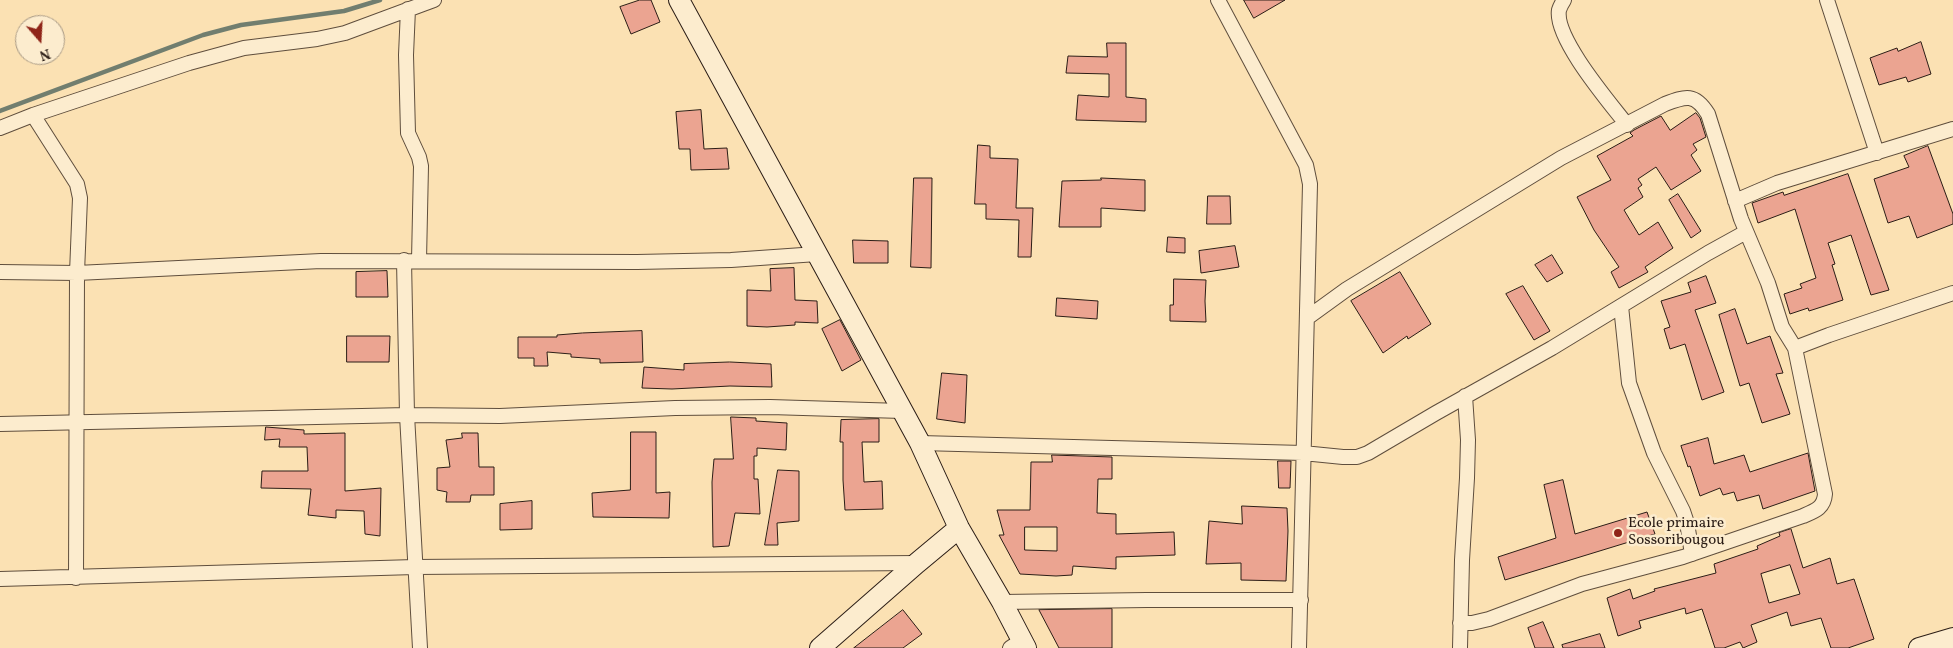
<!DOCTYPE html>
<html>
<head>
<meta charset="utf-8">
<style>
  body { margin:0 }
  #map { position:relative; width:1953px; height:648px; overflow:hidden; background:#fbe1b3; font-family:Vollkorn,serif }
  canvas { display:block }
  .north { position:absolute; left:15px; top:15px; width:50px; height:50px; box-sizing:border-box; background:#fcecce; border:1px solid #a89984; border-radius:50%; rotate:161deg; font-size:14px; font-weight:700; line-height:20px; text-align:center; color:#2b1d16 }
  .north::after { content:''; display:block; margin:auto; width:18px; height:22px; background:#8f2418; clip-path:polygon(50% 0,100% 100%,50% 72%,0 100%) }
</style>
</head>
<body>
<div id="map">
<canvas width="1953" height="648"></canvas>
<div class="north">N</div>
</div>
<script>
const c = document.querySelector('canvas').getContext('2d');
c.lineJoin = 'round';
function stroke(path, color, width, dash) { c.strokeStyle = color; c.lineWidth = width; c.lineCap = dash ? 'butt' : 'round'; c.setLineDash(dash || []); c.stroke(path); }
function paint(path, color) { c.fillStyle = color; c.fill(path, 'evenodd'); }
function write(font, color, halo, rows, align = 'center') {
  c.font = font + ' Vollkorn,serif'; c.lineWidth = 5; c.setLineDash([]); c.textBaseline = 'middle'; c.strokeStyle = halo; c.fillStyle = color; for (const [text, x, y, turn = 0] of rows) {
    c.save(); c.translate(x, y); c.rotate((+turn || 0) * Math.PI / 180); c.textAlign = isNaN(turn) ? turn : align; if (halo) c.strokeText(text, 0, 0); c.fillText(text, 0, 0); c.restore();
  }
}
stroke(new Path2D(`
  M0,111l203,-76 38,-10 103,-14 36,-11`), '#717e6f', 4.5);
const building = new Path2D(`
  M640,0h11l9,22 -29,12 -11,-27z
  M1244,0h41l-31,18z
  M1921,42l10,32 -23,8 -2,-5 -27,8 -9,-27 27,-10 1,3z
  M1107,43h19v54l20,2v23l-70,-2 2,-25 31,2v-23l-43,-1 2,-17 39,1z
  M701,110l3,39 23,-1 2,21 -38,1 -1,-21h-11l-3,-37z
  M1696,113l4,5 6,19 -13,7 4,6 -6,5 10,16 -30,19 -15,-23 -18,12 4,6 -4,3 5,9 -19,13 15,25 19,-13 15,26 -28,19 3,5 -29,16 -8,-16 8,-5 -25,-37 -17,-33 34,-17 -14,-24 36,-20 -3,-3 4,-3 27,-14 9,14z
  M978,145l12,1v12l28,1 -2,49h17l-2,49h-13l1,-37 -33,-1v-15h-11z
  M1928,146l25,68v10l-36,14 -8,-22 -21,7 -14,-44 35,-12 -5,-11z
  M1848,174l41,116 -18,5 -20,-60 -23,8 7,21 -3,1 11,35 -34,11 -1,-3 -18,6 -6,-20 18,-6 -2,-4 16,-6 -21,-69 -37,14 -6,-20 31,-11 1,3z
  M914,178h18l-1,90 -20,-1z
  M1101,178l44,2v31l-44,-3v19h-42l3,-46 39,-1z
  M1678,194l23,37 -10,7 -22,-38z
  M1208,196h22l1,28h-24z
  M1168,237l17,1v15l-18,-1z
  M853,240l35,1v22h-34z
  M1235,246l4,21 -38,6 -2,-22z
  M1552,255l11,18 -16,9 -12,-17z
  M794,268l1,32 22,1 1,22 -23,-1v3l-28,2 -20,-1v-36l24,1 -1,-22z
  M387,271l1,26h-32v-25z
  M1400,272l31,52 -23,15 -1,-3 -24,17 -32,-52z
  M1706,276l10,27 -21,7 29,82 -22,8 -17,-56 -15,5 -6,-20 6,-2 -9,-26 30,-9 -3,-9z
  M1174,279l32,1 -1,21 1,21 -36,-1v-16h3z
  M1523,286l27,45 -16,9 -28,-46z
  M1057,298l41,3 -1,18 -41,-3z
  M1735,309l12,35 23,-8 13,37 -7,1 14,40 -28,9 -13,-40 -9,3 -21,-71z
  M840,320l21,40 -19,11 -20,-42z
  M642,331l1,31 -43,1v-4l-29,-2v-3l-24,-2 1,14h-14v-8h-16v-21h39v-2l25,-2z
  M347,336h43l-1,26h-42z
  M730,362l41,2 1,23 -42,-1 -58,3 -30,-1 2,-21 40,3v-6z
  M942,373l25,2 -2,48 -28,-4z
  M731,417l25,1v3l31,2 -1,27 -29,-2v8h-3v23h4l2,35 -25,-1 -6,33 -16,1 -1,-65 2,-23h19z
  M879,419v23h-17l2,40 18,-1 1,28 -38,1 -2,-30v-38h-3l1,-22z
  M266,427l38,3v4l41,-1v58l36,-3 -1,48 -15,-2 -1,-23 -28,-1v8l-28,-3 3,-26 -50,-1 1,-17h46l-1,-24h-28l1,-8 -15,1z
  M631,432h25v61l14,-1 -1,26 -76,-1 -1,-24 38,-3z
  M462,433h16l1,34h15v28h-23l-1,7h-24l1,-10 -10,-2v-22l13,-1 -4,-27 16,-2z
  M1708,438l6,26 30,-9 6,17 58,-19 7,38 -52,18 -4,-14 -22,6 -3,-9 -11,3 -3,-7 -20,8 -10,-30 -2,1 -7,-21z
  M1052,455l60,2v22h-14l-1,34 19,1v20l58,-2 1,23 -59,2v12l-43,-3 -1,9 -16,1 -36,-2 -21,-39h5l-7,-25h33l1,-48h21zM1025,527h32v24l-32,-1z
  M1278,461h13l-1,27h-11z
  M778,470l21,1v50l-22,2 1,22h-13z
  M1563,480l12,54 72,-22 8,22 -150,46 -7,-23 58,-19 -12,-53z
  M532,501v28l-32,1v-26z
  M1242,506l45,2 1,23 -2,50 -45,-1v-17l-35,1 3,-43 33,3z
  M1791,529l12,39 27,-10 7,26 17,-5 20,60 -26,9h-17l-10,-30 -30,8 -4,-14 -36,13 6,17 -14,6 -3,-6 -16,6h-9l-13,-39 -16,5 -1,-6 -46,13 2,7 -23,8 -11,-38 23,-9 3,10 22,-8 -1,-2 62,-16 -2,-9 44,-15 -1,-3 23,-10 -1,-3zM1790,565l10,29 -31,9 -8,-29z
  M1112,609v39h-53l-20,-38z
  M903,610l19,24 -19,14h-49z
  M1543,622l11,26h-19l-7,-20z
  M1600,634l5,14h-42l-1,-3z`);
paint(building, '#eba491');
stroke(building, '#2b1d16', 1);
const street = new Path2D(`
  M1218,0l88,165 4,19 -11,464
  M1564,0c-2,3 -4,7 -5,10 -5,28 51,93 68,115
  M1827,0l50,153
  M408,9l-2,46 2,78 11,24 2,9 -2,94
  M33,115l44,69 3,14 -3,75 -1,305
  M0,128l33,-13 156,-52 55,-15 73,-9 28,-6 89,-33
  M1735,201l42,-18 176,-54
  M404,260l3,155 13,233
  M0,272l77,1 244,-12 316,1 94,-2 86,-6
  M1621,306l8,77 25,70 29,58 4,12 5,31
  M1307,318l40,-29 214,-131 104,-54c21,-8 30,-11 43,10l33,105 27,64 14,44 13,21 30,146c-1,14 -10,17 -22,22l-120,41 -101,27 -93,35 -17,4h-12
  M1795,348l34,-13 124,-42
  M0,424l407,-9 93,1 175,-8 95,-1 132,4
  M920,443l383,10 40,4h14l11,-4 68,-40 116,-65 156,-95 38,-21
  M0,579l415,-12 502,-4
  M1002,602l145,-2h154
  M1010,648l12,-8
  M1460,648l2,-88 5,-82 1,-38 -3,-44`);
const secondary = new Path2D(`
  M679,0l241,443 39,85 43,74 24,46
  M820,648l97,-85 42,-35
  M1919,648l34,-10`);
stroke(street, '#5f4e3d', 16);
stroke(secondary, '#2b1d16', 22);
stroke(street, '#fcecce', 14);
stroke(secondary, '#fcecce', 20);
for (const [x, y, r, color] of [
  [1618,533,5,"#8f2418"]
]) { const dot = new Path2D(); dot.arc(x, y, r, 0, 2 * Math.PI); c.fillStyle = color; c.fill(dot); stroke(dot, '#fcecce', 2); }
write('15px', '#2b1d16', '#fcecce', [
  ["Ecole primaire",1628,524],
  ["Sossoribougou",1628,541]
], 'left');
</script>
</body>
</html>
